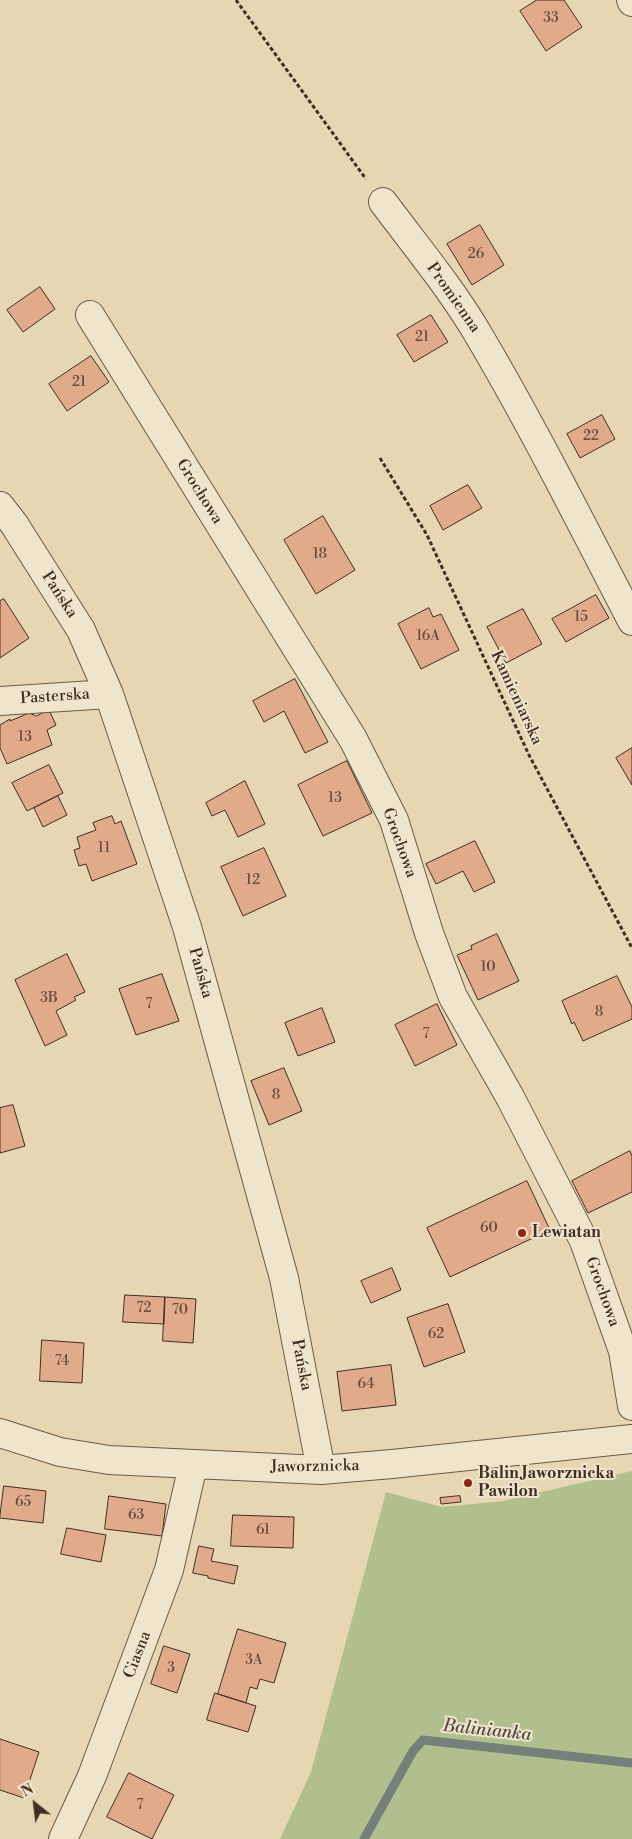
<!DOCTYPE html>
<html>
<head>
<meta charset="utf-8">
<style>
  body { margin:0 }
  #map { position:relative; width:632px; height:1839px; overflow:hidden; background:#e6d7b2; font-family:"Libre Bodoni",serif }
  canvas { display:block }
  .north { position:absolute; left:10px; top:1779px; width:50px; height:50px; -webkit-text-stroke:4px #efe5cd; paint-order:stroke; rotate:331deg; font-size:14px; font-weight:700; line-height:20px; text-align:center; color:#402d25 }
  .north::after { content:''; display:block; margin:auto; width:18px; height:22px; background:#402d25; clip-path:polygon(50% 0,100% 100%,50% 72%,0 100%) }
</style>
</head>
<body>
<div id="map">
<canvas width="632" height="1839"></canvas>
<div class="north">N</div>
</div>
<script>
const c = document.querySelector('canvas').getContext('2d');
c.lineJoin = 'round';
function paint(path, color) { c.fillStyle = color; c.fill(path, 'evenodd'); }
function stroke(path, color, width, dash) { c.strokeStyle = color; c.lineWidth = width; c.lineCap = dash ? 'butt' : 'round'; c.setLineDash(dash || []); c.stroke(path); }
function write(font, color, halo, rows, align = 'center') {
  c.font = font + ' "Libre Bodoni",serif'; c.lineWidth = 4; c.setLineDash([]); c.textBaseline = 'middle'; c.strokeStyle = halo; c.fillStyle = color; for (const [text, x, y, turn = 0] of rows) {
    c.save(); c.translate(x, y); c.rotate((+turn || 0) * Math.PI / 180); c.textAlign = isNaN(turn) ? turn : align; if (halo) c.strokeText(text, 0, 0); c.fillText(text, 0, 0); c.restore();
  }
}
paint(new Path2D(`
  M632,1471v368h-352l31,-67 75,-280 56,15 61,-6z`), '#b1bf8f');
stroke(new Path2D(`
  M364,1839l49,-88 10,-11 209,23`), '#75807b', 9);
const building = new Path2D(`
  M537,0h27l18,27 -36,24 -26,-40z
  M480,225l24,40 -32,20 -25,-41z
  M40,287l15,22 -32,23 -16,-22z
  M431,315l17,27 -34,20 -17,-27z
  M91,356l18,26 -42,29 -18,-27z
  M602,415l13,24 -35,19 -13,-24z
  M468,485l14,23 -39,22 -13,-24z
  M323,516l32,54 -39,24 -32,-54z
  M596,595l13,23 -43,24 -14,-23z
  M4,599l25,39 -29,20v-57z
  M429,608l4,9 8,-3 18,36 -38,19 -23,-45z
  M523,609l19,35 -36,19 -19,-36z
  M295,679l33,63 -23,11 -21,-42 -20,11 -11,-21z
  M49,710l7,15 -9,5 5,15 -45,19 -7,-16v-23l10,-6v2l19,-8 7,3z
  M632,748v37l-16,-27z
  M347,761l25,52 -49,23 -25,-51z
  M49,765l14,28 -36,18 -15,-28z
  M245,781l20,43 -27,13 -13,-27 -13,6 -6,-13z
  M58,796l9,19 -24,12 -9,-19z
  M112,816l3,8 6,-3 16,43 -45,17 -6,-17 -7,2 -5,-16 6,-2 -3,-11 19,-7 -3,-7z
  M475,841l20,41 -21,10 -11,-21 -27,13 -10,-20z
  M264,848l22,48 -43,20 -22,-49z
  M497,934l22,47 -41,19 -21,-45 15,-6 -1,-3z
  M67,954l18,38 -11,5 2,3 -20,11 11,24 -22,11 -30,-66z
  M162,974l17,47 -43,14 -17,-46z
  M617,976l15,31v12l-49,22 -9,-19 -2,2 -10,-23z
  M437,1004l20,41 -42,21 -20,-41z
  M322,1008l13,34 -37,14 -13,-33z
  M284,1068l18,43 -33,14 -18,-44z
  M13,1105l12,41 -25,7v-45z
  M630,1151l2,5v36l-44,21 -16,-32z
  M527,1181l23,49 -100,47 -23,-49z
  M392,1268l9,22 -30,13 -10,-22z
  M125,1295l40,2 -1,27 -41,-2z
  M165,1297l31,2 -3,44 -30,-2z
  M448,1304l17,48 -41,15 -17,-49z
  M42,1340l42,3 -2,40 -42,-2z
  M391,1365l5,40 -54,6 -5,-39z
  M4,1486l42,5 -3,32 -43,-5z
  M109,1496l57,8 -4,32 -57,-7z
  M460,1496l1,6 -20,2 -1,-6z
  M233,1515l61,2 -1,31 -62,-2z
  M67,1528l39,7 -5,27 -40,-8z
  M199,1546l15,3 -3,12 27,5 -4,18 -26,-6v-2l-15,-3z
  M238,1629l48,14 -12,40 -14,-4 -3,10 -7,-2 -4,16 -28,-9z
  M164,1646l26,8 -13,39 -26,-9z
  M215,1693l41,13 -8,26 -41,-12z
  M0,1739l39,13 -15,46 -24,-8z
  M129,1773l45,22 -22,44 -45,-22z`);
paint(building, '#e0aa8b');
stroke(building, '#402d25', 1);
const minor = new Path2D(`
  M631,0l1,2
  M383,202c32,43 68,86 95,132 55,93 104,191 154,287
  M90,315l263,424 41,81 35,113 24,64 57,100 74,144 39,110 9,55
  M0,506l14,18 67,106 28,64 78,233 97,351 37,192
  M0,701l109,-7
  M0,1433l60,19 49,8 212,10 71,-6 240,-25
  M63,1839l29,-63 77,-206 24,-105`);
stroke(minor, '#6a5848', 30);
stroke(new Path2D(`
  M236,0l130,179
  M380,458l47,77 102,220 103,193`), '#402d25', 3, [4, 2.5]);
stroke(minor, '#efe5cd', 28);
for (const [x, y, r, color] of [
  [522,1233,5,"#8f2418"],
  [468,1483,5,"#8f2418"]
]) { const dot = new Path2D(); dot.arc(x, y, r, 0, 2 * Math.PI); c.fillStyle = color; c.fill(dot); stroke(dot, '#efe5cd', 2); }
write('14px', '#684c3e', null, [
  ["33",551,19],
  ["26",476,255],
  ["21",422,338],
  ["21",79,383],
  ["22",591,437],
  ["18",320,555],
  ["15",581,618],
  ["16A",428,637],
  ["13",25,738],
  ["13",335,799],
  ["11",104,849],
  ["12",253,881],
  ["10",488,968],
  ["3B",49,999],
  ["7",149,1005],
  ["8",599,1013],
  ["7",426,1035],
  ["8",276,1096],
  ["60",489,1229],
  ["72",144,1309],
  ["70",180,1311],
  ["62",436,1335],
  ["74",62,1362],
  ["64",366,1385],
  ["65",23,1503],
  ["63",136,1516],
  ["61",263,1531],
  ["3A",254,1661],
  ["3",171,1669],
  ["7",140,1806]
]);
write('16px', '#402d25', '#efe5cd', [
  ["Promienna",453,298,55],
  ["Grochowa",199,492,58],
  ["Pańska",59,595,57],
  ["Pasterska",55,697,-4],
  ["Kamieniarska",516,698,65],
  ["Grochowa",399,843,70],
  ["Pańska",200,973,74],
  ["Grochowa",602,1292,70],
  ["Pańska",301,1365,79],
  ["Jaworznicka",315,1467,-1],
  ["Ciasna",138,1655,-69]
]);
write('bold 16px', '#402d25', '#efe5cd', [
  ["Lewiatan",532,1233],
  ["Balin Jaworznicka",478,1474],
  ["Pawilon",478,1492]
], 'left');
write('italic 18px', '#524942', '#efe5cd', [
  ["Balinianka",487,1731,6]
]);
</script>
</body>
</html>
